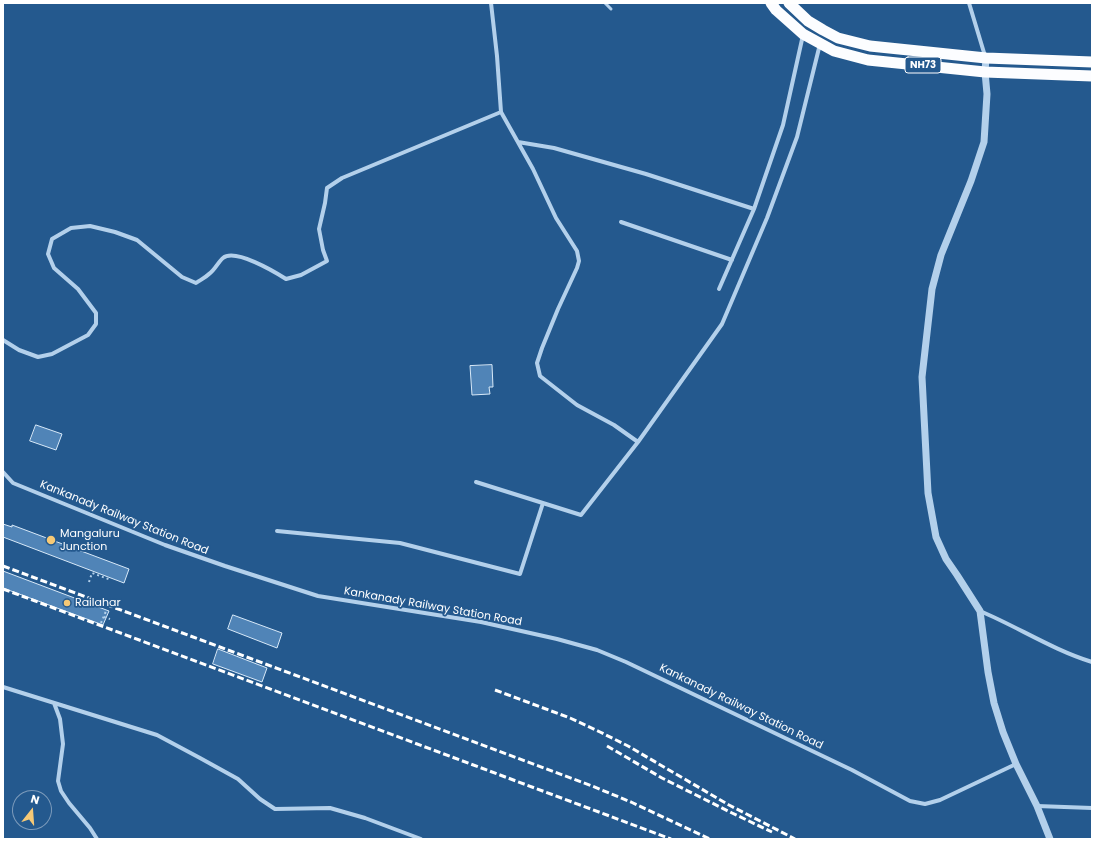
<!DOCTYPE html>
<html>
<head>
<meta charset="utf-8">
<style>
  body { margin:0 }
  #map { position:relative; width:1095px; height:842px; overflow:hidden; background:#24598e; font-family:Poppins,sans-serif }
  canvas { display:block }
  .frame { position:absolute; inset:0; border:4px solid #fff; pointer-events:none }
  .north { position:absolute; left:12px; top:790px; width:40px; height:40px; box-sizing:border-box; background:#24598e; border:1px solid #7c9bbb; border-radius:50%; rotate:17deg; font-size:11px; font-weight:700; line-height:16px; text-align:center; color:#fff }
  .north::after { content:''; display:block; margin:auto; width:14px; height:18px; background:#f6c976; clip-path:polygon(50% 0,100% 100%,50% 72%,0 100%) }
</style>
</head>
<body>
<div id="map">
<canvas width="1095" height="842"></canvas>
<div class="frame"></div>
<div class="north">N</div>
</div>
<script>
const c = document.querySelector('canvas').getContext('2d');
c.lineJoin = 'round';
function paint(path, color) { c.fillStyle = color; c.fill(path, 'evenodd'); }
function stroke(path, color, width, dash) { c.strokeStyle = color; c.lineWidth = width; c.lineCap = dash ? 'butt' : 'round'; c.setLineDash(dash || []); c.stroke(path); }
function write(font, color, halo, rows, align = 'center') {
  c.font = font + ' Poppins,sans-serif'; c.lineWidth = 3.5; c.setLineDash([]); c.textBaseline = 'middle'; c.strokeStyle = halo; c.fillStyle = color; for (const [text, x, y, turn = 0] of rows) {
    c.save(); c.translate(x, y); c.rotate((+turn || 0) * Math.PI / 180); c.textAlign = isNaN(turn) ? turn : align; if (halo) c.strokeText(text, 0, 0); c.fillText(text, 0, 0); c.restore();
  }
}
const building = new Path2D(`
  M492,365l1,22h-4l1,7 -18,1 -2,-29z
  M36,425l26,9 -6,16 -26,-9z
  M3,524l9,3v-2l117,44 -5,14 -121,-46z
  M3,571l106,40 -6,14 -100,-37z
  M233,615l49,18 -5,15 -49,-19z
  M218,649l49,19 -5,14 -49,-18z`);
paint(building, '#5084b7');
stroke(building, '#d8e9f8', 1);
stroke(new Path2D(`
  M89,582l3,-9 19,7
  M104,617l6,2
  M101,623l5,-12`), '#b3d0eb', 2, [2, 3]);
stroke(new Path2D(`
  M605,3l6,6`), '#b3d0eb', 3);
stroke(new Path2D(`
  M491,3l6,53 4,56 32,57 23,49 21,33 2,10 -2,7 -19,41 -16,39 -5,15 3,13 37,29 37,20 24,17
  M969,3l16,53
  M518,142l36,6 92,26 108,35 29,-84 20,-90
  M621,222l111,38
  M719,289l35,-80
  M3,340l16,10 19,7 14,-3 36,-19 8,-11v-11l-18,-24 -24,-21 -6,-14 4,-15 19,-11 19,-2 25,6 22,8 45,37 14,6c4,-3 9,-5 13,-9 6,-4 9,-12 14,-16 12,-10 52,14 63,21l15,-4 26,-14 -4,-11 -4,-21 6,-26 2,-15 15,-10 159,-66
  M3,472l10,11 152,62 60,21 93,30 163,26 76,17 40,11 29,12 226,108 58,31 15,3 15,-4 76,-36
  M476,482l105,33 57,-73 84,-118 45,-106 30,-81 23,-93
  M277,531l123,12 120,31 23,-71
  M980,611c38,16 73,39 112,51
  M3,687l154,48 43,23 38,21 22,20 15,10 55,-1 35,10 56,21
  M54,703l6,16 3,25 -5,37 3,10 8,12 21,25 7,11
  M1037,806l55,2`), '#b3d0eb', 4);
stroke(new Path2D(`
  M986,58l-1,14 2,22 -3,48 -13,39 -30,74 -9,34 -10,88 6,116 8,44 10,22 11,16 23,36 8,61 6,31 9,29 13,32 21,42 13,33`), '#b3d0eb', 7);
stroke(new Path2D(`
  M771,3l5,7 27,24 31,17 34,9 117,12 107,4
  M789,3l19,18 15,9 15,8 32,8 116,12 106,4`), '#fcfdff', 11);
stroke(new Path2D(`
  M3,566l589,220 39,16 79,37
  M3,589l668,250
  M495,690l75,28 30,14 28,14 101,59 66,34
  M607,746l55,32 70,35 40,19`), '#fff', 3, [7, 3]);
for (const [x, y, r, color] of [
  [51,540,5,"#f6c976"],
  [67,603,4,"#f6c976"]
]) { const dot = new Path2D(); dot.arc(x, y, r, 0, 2 * Math.PI); c.fillStyle = color; c.fill(dot); stroke(dot, '#24598e', 1.5); }
for (const [x, y, w] of [
  [923,65,36]
]) { const box = new Path2D(); box.roundRect(x - w / 2, y - 8, w, 16, 3); c.fillStyle = '#24598e'; c.fill(box); stroke(box, '#fff', 1); }
write('bold 10px', '#fff', null, [
  ["NH73",923,65]
]);
write('11px', '#fff', '#24598e', [
  ["Kankanady Railway Station Road",124,518,22],
  ["Kankanady Railway Station Road",433,607,10],
  ["Kankanady Railway Station Road",741,707,26]
]);
write('11px', '#fff', '#24598e', [
  ["Mangaluru",60,534],
  ["Junction",60,547],
  ["Railahar",75,603]
], 'left');
</script>
</body>
</html>
